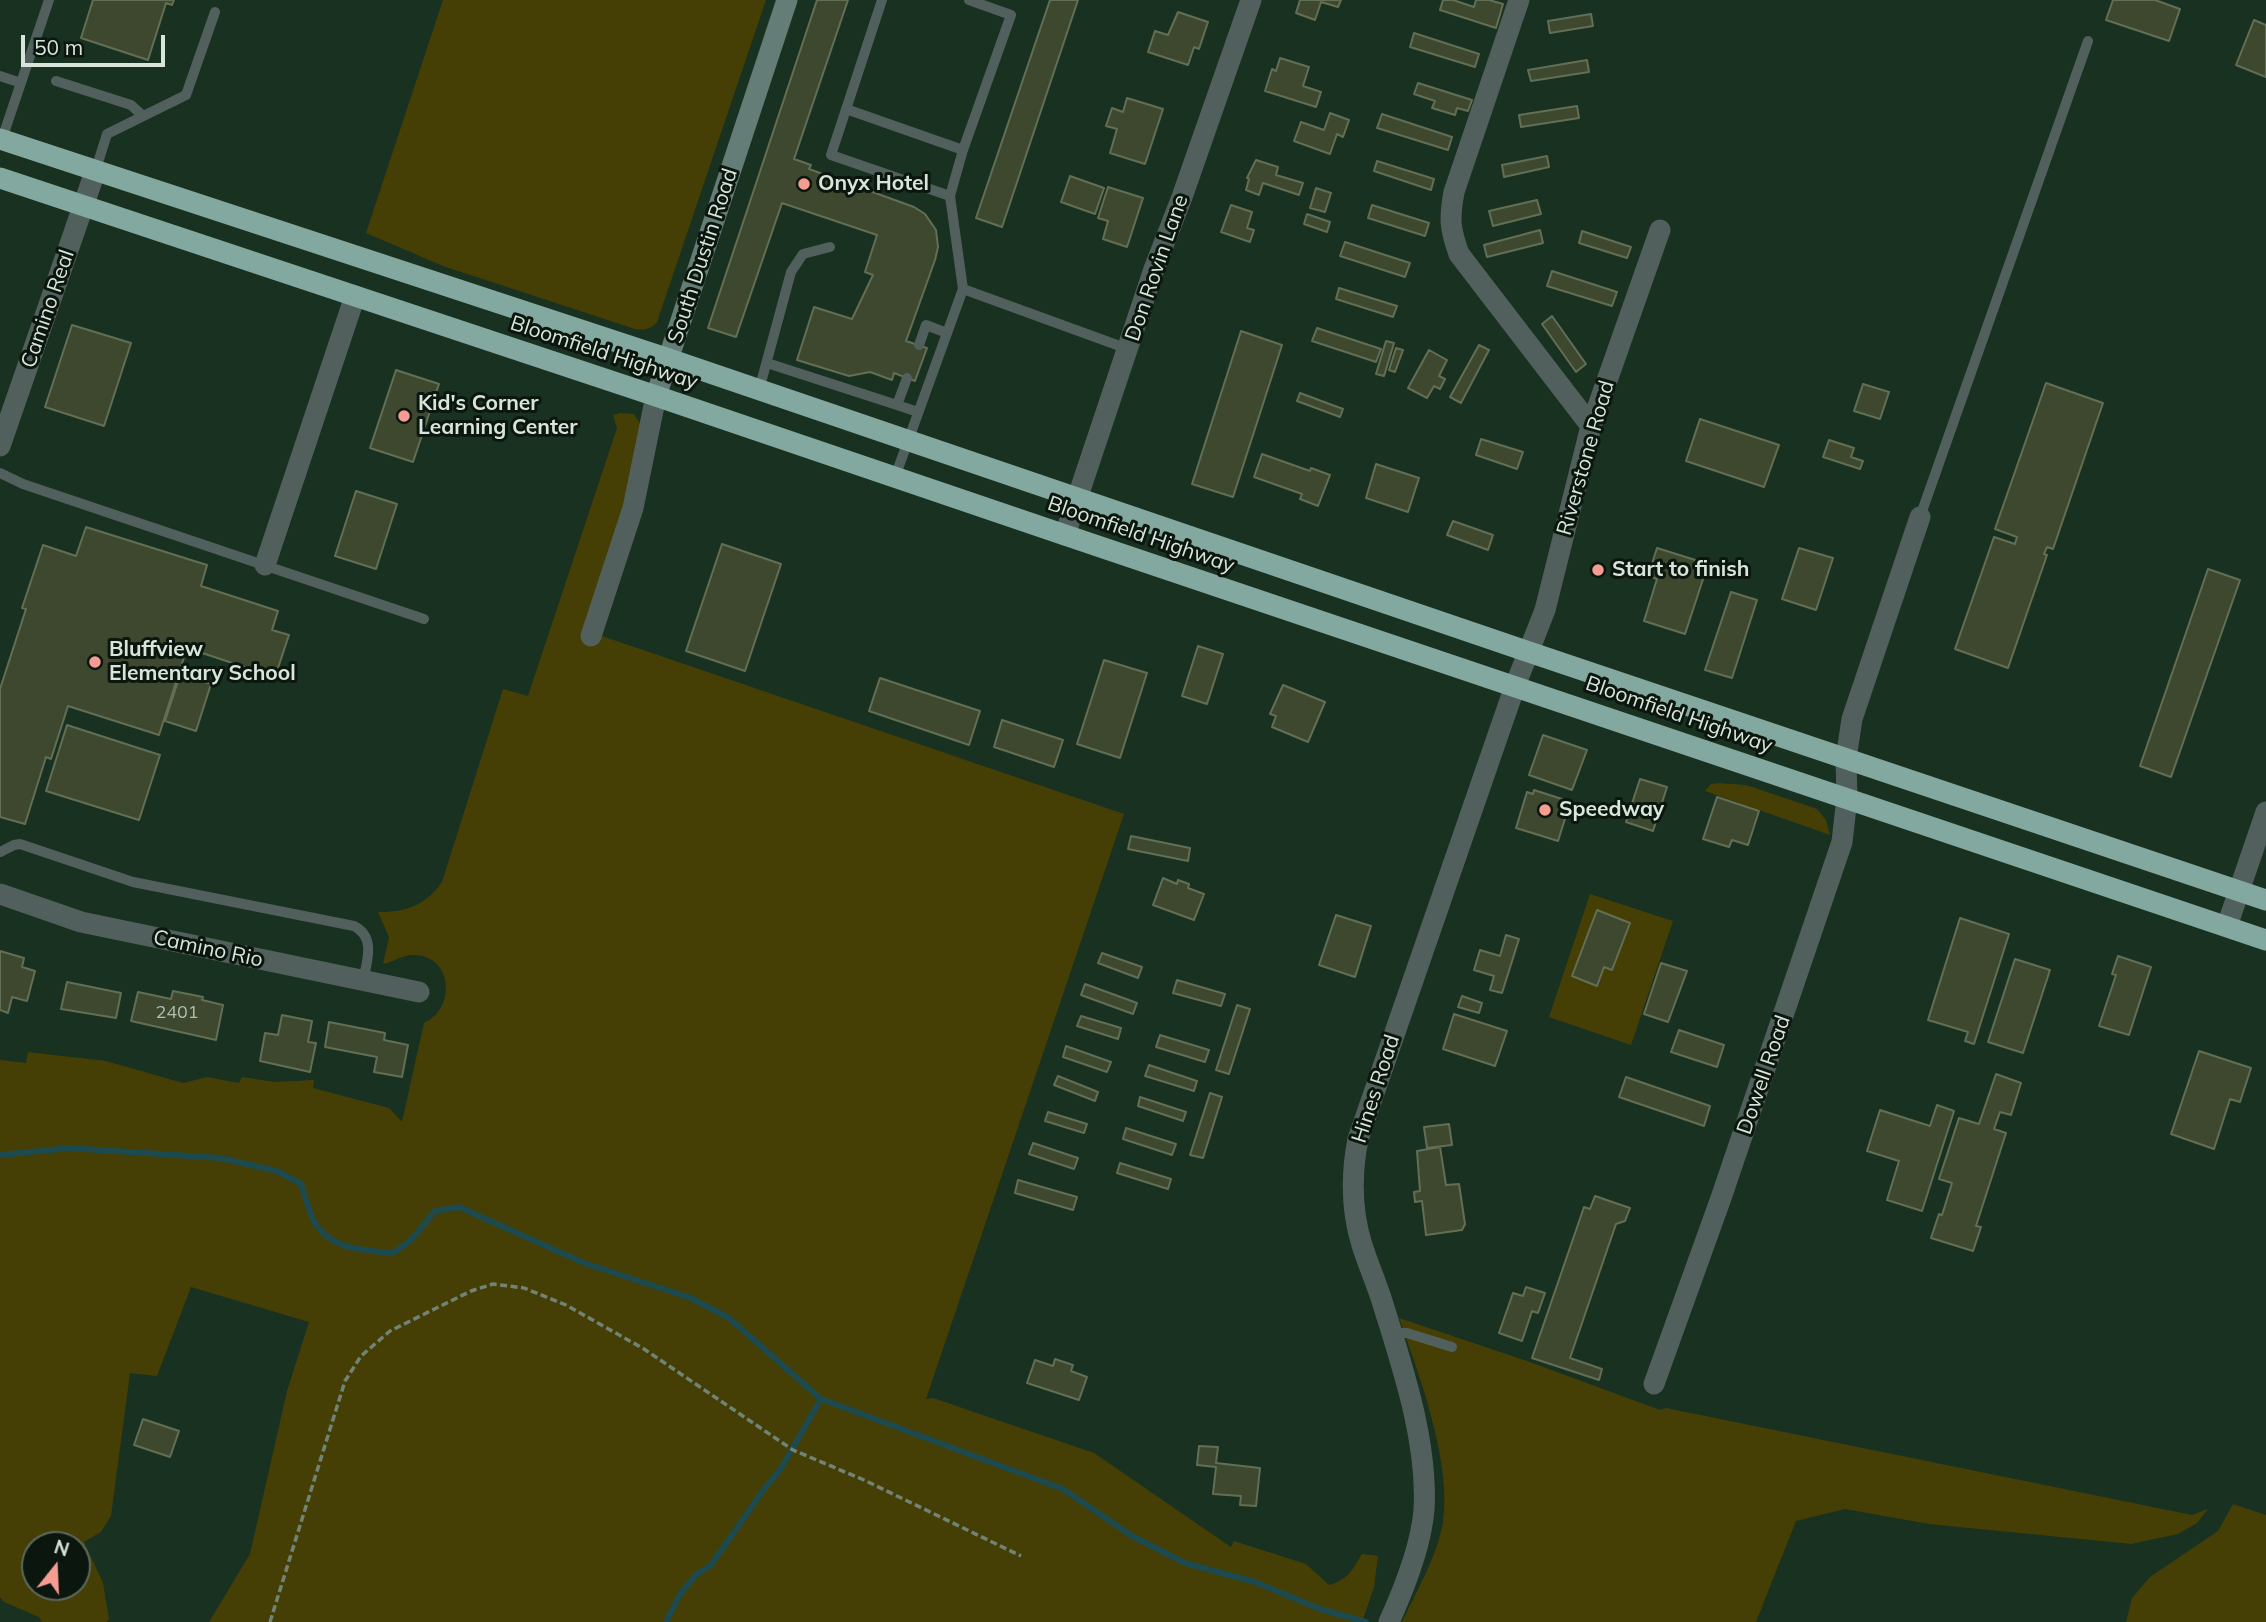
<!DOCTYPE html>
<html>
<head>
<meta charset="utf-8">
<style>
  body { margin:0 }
  #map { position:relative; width:2266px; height:1622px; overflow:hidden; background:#193120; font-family:Mulish,sans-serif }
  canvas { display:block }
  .north { position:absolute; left:21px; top:1531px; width:70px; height:70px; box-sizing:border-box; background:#0b160e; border:2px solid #5d6960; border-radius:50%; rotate:18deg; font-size:19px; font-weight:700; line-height:28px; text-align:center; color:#d7e5da }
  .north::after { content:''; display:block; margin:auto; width:24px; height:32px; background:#f59c93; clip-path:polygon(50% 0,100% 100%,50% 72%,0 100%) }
  .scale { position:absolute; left:21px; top:35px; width:144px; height:32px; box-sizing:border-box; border:4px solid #d7e5da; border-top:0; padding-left:9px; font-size:21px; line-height:24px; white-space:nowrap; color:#d7e5da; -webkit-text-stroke:5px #0b160e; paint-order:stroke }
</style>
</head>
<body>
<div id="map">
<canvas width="2266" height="1622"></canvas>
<div class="north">N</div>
<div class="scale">50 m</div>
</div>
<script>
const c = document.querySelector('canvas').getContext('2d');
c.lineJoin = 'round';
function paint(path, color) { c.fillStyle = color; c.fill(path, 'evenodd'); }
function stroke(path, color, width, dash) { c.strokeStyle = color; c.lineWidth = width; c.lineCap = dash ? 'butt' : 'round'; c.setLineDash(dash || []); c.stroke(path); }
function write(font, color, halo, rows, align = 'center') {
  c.font = font + ' Mulish,sans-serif'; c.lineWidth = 6; c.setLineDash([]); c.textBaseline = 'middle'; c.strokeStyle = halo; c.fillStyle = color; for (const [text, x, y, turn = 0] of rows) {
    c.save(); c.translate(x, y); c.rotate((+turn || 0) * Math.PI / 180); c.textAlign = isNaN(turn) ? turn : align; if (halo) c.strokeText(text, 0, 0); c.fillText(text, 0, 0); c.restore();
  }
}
paint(new Path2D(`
  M443,0h323l-109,322c-7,8 -15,9 -25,6l-189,-62 -77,-33z
  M620,413l14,1 6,10 -14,73 -44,136 20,3 522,178 -198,585 7,-1 161,55 137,94 3,-6 72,23 23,21c19,-5 23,-15 33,-31l16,2 -4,31 -12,35h-1153l41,-68 37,-163 22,-69 -118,-35 -34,89 -27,-3 -19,143 -10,16 -17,10 19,41 6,36 -2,3h-65l-3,-5 -35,-15 -4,-5v-537l26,3 2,-11 78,9 77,22 24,-6 32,6 3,-6 33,5 39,-2 -1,8 76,20 13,14 22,-99c32,-14 29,-67 -9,-68 -12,-1 -21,7 -32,9l6,-27 -11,-25c28,0 47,-6 64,-30l61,-193 25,7 89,-268 -4,-13zM35,1545h42v42h-42z
  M1718,783l28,2 71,24 9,11 4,15 -125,-44 6,-7z
  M1590,894l83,27 -42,124 -82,-28z
  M1399,1318l128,43 133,49 6,-2 526,107 16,-6 -11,14 -19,11 -47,10 -202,-20 -84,-15 -49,12 -40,101h-354c15,-32 35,-65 41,-100 9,-59 -24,-148 -44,-204z
  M2233,1504l33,11v107h-140l6,-24 18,-21 68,-46z`), '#463f05');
stroke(new Path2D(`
  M0,1155l70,-7 150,10 57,13 24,13c4,12 9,33 16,42 18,25 49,24 76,27l18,-13 24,-29 24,-4 125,56 107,35 38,20 92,81 242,90 69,47 53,27 70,19 65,27 46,13
  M666,1622l14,-28 17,-20 14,-9 53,-76 16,-19 41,-71`), '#1c4a4e', 6);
const building = new Path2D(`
  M93,0h81l-2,5 -6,-2 -18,57 -67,-22z
  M817,0h31l-54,159 17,6 -2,4 105,38 11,7 11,16 2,17 -3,13 -29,81 21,7 -12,33 -21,-8 -2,7 -22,-8 -21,4 -52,-16 17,-53 38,12 21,-44 -8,-3 12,-37 -95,-32 -46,134 -28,-9z
  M1050,0h28l-76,227 -26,-9z
  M1300,0h41l-3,7 -17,-5 -6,18 -19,-7z
  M1443,0h10l21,7 2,-7h13l14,4 -7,24 -56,-18z
  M2113,0h42l25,9 -11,32 -63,-21z
  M1178,12l30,10 -9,27 -5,-2 -6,18 -40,-13 7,-21 13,4z
  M1591,14l2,12 -43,7 -2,-12z
  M2254,20l12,5v52l-30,-12z
  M1414,33l65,21 -4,13 -65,-20z
  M1280,58l29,9 -6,19 18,6 -5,15 -51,-16 7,-22 4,2z
  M1587,60l2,12 -58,9 -3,-11z
  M1418,83l54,17 -4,11 -11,-3 -2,7 -23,-7 3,-7 -21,-7z
  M1127,98l36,11 -18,55 -35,-11 7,-24 -11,-3 6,-18 11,4z
  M1577,106l2,12 -58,9 -2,-12z
  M1330,113l19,7 -6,17 -6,-3 -7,20 -36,-13 7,-19 23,8z
  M1382,114l70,23 -4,13 -71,-22z
  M1547,156l2,11 -45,10 -2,-12z
  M1256,160l22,7 -2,8 27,8 -4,12 -36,-12 -4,12 -13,-5 3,-11 -2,-1z
  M1377,161l57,18 -3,11 -57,-19z
  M1070,176l34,12 -9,26 -34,-12z
  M1108,187l35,11 -16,49 -24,-8 5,-18 -10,-3z
  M1316,188l15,5 -6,19 -15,-4z
  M1537,200l4,14 -48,12 -4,-15z
  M1231,205l21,7 -5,16 7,2 -4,12 -29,-10z
  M1372,205l57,18 -4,13 -57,-18z
  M1307,214l23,8 -3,10 -23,-8z
  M1540,230l3,13 -56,14 -3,-12z
  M1582,231l49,16 -4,11 -48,-15z
  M1345,242l65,21 -5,14 -65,-21z
  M1552,271l65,21 -5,14 -65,-20z
  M1339,288l58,18 -4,11 -57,-18z
  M1552,316l34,48 -10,8 -34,-48z
  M72,325l59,18 -27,83 -59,-19z
  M1317,328l64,21 -5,13 -64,-21z
  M1241,331l41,14 -49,152 -41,-13z
  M1386,341l8,2 -10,33 -8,-2z
  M1479,345l10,5 -28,53 -11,-6z
  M1396,348l7,2 -8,22 -6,-2z
  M1429,350l18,10 -8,16 6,3 -5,10 -6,-3 -7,12 -19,-10z
  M396,370l43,14 -26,78 -43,-14z
  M2046,383l57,20 -50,146 -6,-2 -3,7 3,1 -39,113 -53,-19 39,-112 21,7 2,-7 -22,-8z
  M1863,384l26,8 -9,27 -26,-8z
  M1300,393l43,16 -3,8 -43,-16z
  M1700,419l79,26 -15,42 -78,-26z
  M1481,439l42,13 -6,17 -41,-14z
  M1829,440l25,8 -3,9 12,4 -3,8 -37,-12z
  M1262,454l48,17 1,-3 19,7 -12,31 -18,-7 2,-5 -48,-17z
  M1376,464l43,14 -11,34 -42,-14z
  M356,491l41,13 -21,65 -41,-13z
  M1453,521l40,14 -5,15 -41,-15z
  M86,527l121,38 -6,21 77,25 -6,19 17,5 -14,42 -88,-29 -28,87 -91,-29 -17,53 -5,-2 -21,67 -25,-7v-128l26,-80 -4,-1 21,-63 33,11z
  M722,544l59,20 -36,107 -59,-20z
  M1657,548l51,16 -23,70 -41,-13 13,-42 -9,-3z
  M1799,548l34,10 -17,52 -34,-11z
  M2208,569l32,11 -69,197 -31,-11z
  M1731,592l26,8 -25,78 -27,-8z
  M1198,646l25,8 -16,50 -25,-8z
  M1104,660l43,13 -27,85 -43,-14z
  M180,675l31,9 -15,47 -31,-10z
  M880,678l100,33 -11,34 -100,-34z
  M1283,685l42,17 -17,40 -36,-15 4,-11 -6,-2z
  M1002,720l61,20 -9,27 -60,-20z
  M67,725l93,30 -21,65 -93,-29z
  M1543,735l44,15 -15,40 -43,-15z
  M1640,779l27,8 -14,44 -27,-9z
  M1534,790l31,10 -2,4 6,2 -11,35 -42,-13 11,-36 6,2z
  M1717,797l42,14 -11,34 -16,-5 -3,7 -26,-8z
  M1131,836l59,12 -2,13 -60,-12z
  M1163,878l14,6 1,-4 11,4 -1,4 16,6 -10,26 -41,-15z
  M1597,910l33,13 -18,47 -8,-3 -7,19 -25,-10z
  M1336,915l35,11 -16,51 -36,-12z
  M1960,918l49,16 -35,110 -9,-3 3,-9 -40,-12z
  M1506,935l13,4 -17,54 -12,-3 4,-14 -20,-6 6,-20 20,6z
  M0,951l24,7 -2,9 13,4 -8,30 -15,-4 -4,16 -8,-3z
  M1102,953l40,14 -4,11 -40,-15z
  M2118,956l33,11 -22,68 -30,-9 17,-51 -4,-1z
  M2015,959l35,11 -27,83 -35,-11z
  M1661,963l26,8 -19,51 -24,-8z
  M1177,980l48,14 -4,12 -48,-13z
  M67,982l54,11 -5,25 -55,-9z
  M1085,984l52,19 -4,11 -52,-19z
  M173,991l30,6 -1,3 21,5 -7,35 -85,-19 7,-29 33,7z
  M1462,996l20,7 -3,10 -21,-6z
  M1237,1005l13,4 -21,65 -13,-4z
  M1454,1014l53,17 -12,35 -52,-17z
  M282,1015l30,6 -4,21 8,1 -6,29 -50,-11 5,-28 13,2z
  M1081,1016l40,12 -3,11 -41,-13z
  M329,1022l56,11 -1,7 24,5 -6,32 -28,-5 3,-15 -52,-10z
  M1679,1030l45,15 -7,22 -46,-15z
  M1160,1035l49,15 -4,12 -49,-15z
  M1066,1046l45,16 -4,10 -44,-15z
  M2199,1051l52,17 -11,34 -10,-3 -16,50 -43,-15z
  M1149,1065l48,16 -3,10 -49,-15z
  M1996,1074l25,9 -10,32 -11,-3 -6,17 12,4 -30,93 5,1 -8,24 -42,-13 8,-24 3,1 10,-32 -13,-4 20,-61 20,6z
  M1058,1076l40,16 -3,9 -41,-16z
  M1626,1077l84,29 -6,20 -85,-29z
  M1210,1093l12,4 -19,61 -13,-3z
  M1140,1097l46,15 -3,9 -45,-15z
  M1937,1105l17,6 -32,100 -35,-11 12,-39 -32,-10 13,-41 50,16z
  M1048,1112l39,12 -3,9 -39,-12z
  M1449,1124l3,21 -25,3 -3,-21z
  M1126,1128l50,16 -4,11 -49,-16z
  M1033,1143l45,15 -4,11 -45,-15z
  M1440,1147l6,38 13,-1 6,40 -3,6 -36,5 -4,-34 -7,1 -1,-10 6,-1 -3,-40z
  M1120,1163l51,16 -3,10 -51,-16z
  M1018,1180l59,17 -4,13 -58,-17z
  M1595,1196l35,12 -5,13 -9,3 -46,134 32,11 -3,11 -67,-22 52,-151 6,2z
  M1526,1287l19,6 -7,20 -6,-2 -10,30 -23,-8 14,-40 10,3z
  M1055,1359l18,6 -2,6 16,6 -8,23 -52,-17 8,-23 18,6z
  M143,1419l36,12 -9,26 -36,-12z
  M1199,1446l19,1 -2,16 44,5 -4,38 -16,-1 1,-9 -28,-2 3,-27 -19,-2z`);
paint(building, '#3d482f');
stroke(building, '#636f54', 2);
stroke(new Path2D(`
  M270,1622l75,-241 16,-25 29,-25 81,-40 22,-7 31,4 42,17 78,44 149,101 71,30 157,76`), '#708375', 3.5, [7, 3.5]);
stroke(new Path2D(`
  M882,0l-51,155 119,41 13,93 -68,188
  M0,76l21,7
  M56,81l75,24 12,11
  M846,109l117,41
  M2,139l47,-139
  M95,172l12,-38 79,-39 29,-83
  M950,196l13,-46 48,-135 -42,-15
  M963,289l165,60
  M919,345l7,-20 21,8
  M767,363l130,42
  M907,378l-10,27 21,7
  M759,390l32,-118 12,-18 27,-7
  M0,473l23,11 401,135
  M1920,517l168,-476
  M0,852l14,-7 6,-1 113,38 221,44c22,11 13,35 9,55
  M1391,1333h16l45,14`), '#51605c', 10);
stroke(new Path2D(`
  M1519,0l-65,192c-5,27 -4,37 5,62l132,172
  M0,446l95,-274
  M1065,535l89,-266 28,-72 69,-197
  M265,565l90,-269
  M591,636l42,-128 23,-112
  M0,894l81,28 338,70
  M2227,926l39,-114
  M1654,1384l67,-186 121,-356 5,-44 -1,-39 6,-40 68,-202
  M1389,1622c15,-33 32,-76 35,-112 4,-68 -22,-145 -42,-209 -6,-19 -14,-37 -20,-56 -11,-35 -11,-70 -4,-106l157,-453 30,-76 46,-184 69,-196`), '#51605c', 21);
stroke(new Path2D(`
  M656,396l131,-396`), '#657d77', 21);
stroke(new Path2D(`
  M0,139l669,220 860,293 737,248
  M0,178l656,218 409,139 1201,405`), '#83a89f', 21);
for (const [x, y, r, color] of [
  [804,184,7,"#f59c93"],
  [404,416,7,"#f59c93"],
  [1598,570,7,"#f59c93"],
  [95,662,7,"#f59c93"],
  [1545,810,7,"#f59c93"]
]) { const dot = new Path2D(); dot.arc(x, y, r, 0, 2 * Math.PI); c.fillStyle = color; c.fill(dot); stroke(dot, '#0b160e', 2.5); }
write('18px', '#b0beaf', null, [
  ["2401",177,1013]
]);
write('bold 21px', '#d7e5da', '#0b160e', [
  ["Onyx Hotel",818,184],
  ["Kid's Corner",418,404],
  ["Learning Center",418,428],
  ["Start to finish",1612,570],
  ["Bluffview",109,650],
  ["Elementary School",109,674],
  ["Speedway",1559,810]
], 'left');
write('21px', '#d7e5da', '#0b160e', [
  ["South Dustin Road",703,256,-72],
  ["Don Rovin Lane",1157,268,-71],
  ["Camino Real",48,309,-71],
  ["Bloomfield Highway",604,353,18],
  ["Riverstone Road",1586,458,-74],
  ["Bloomfield Highway",1141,535,19],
  ["Bloomfield Highway",1679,715,19],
  ["Camino Rio",208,949,12],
  ["Dowell Road",1764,1075,-71],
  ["Hines Road",1376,1089,-72]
]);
</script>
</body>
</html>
